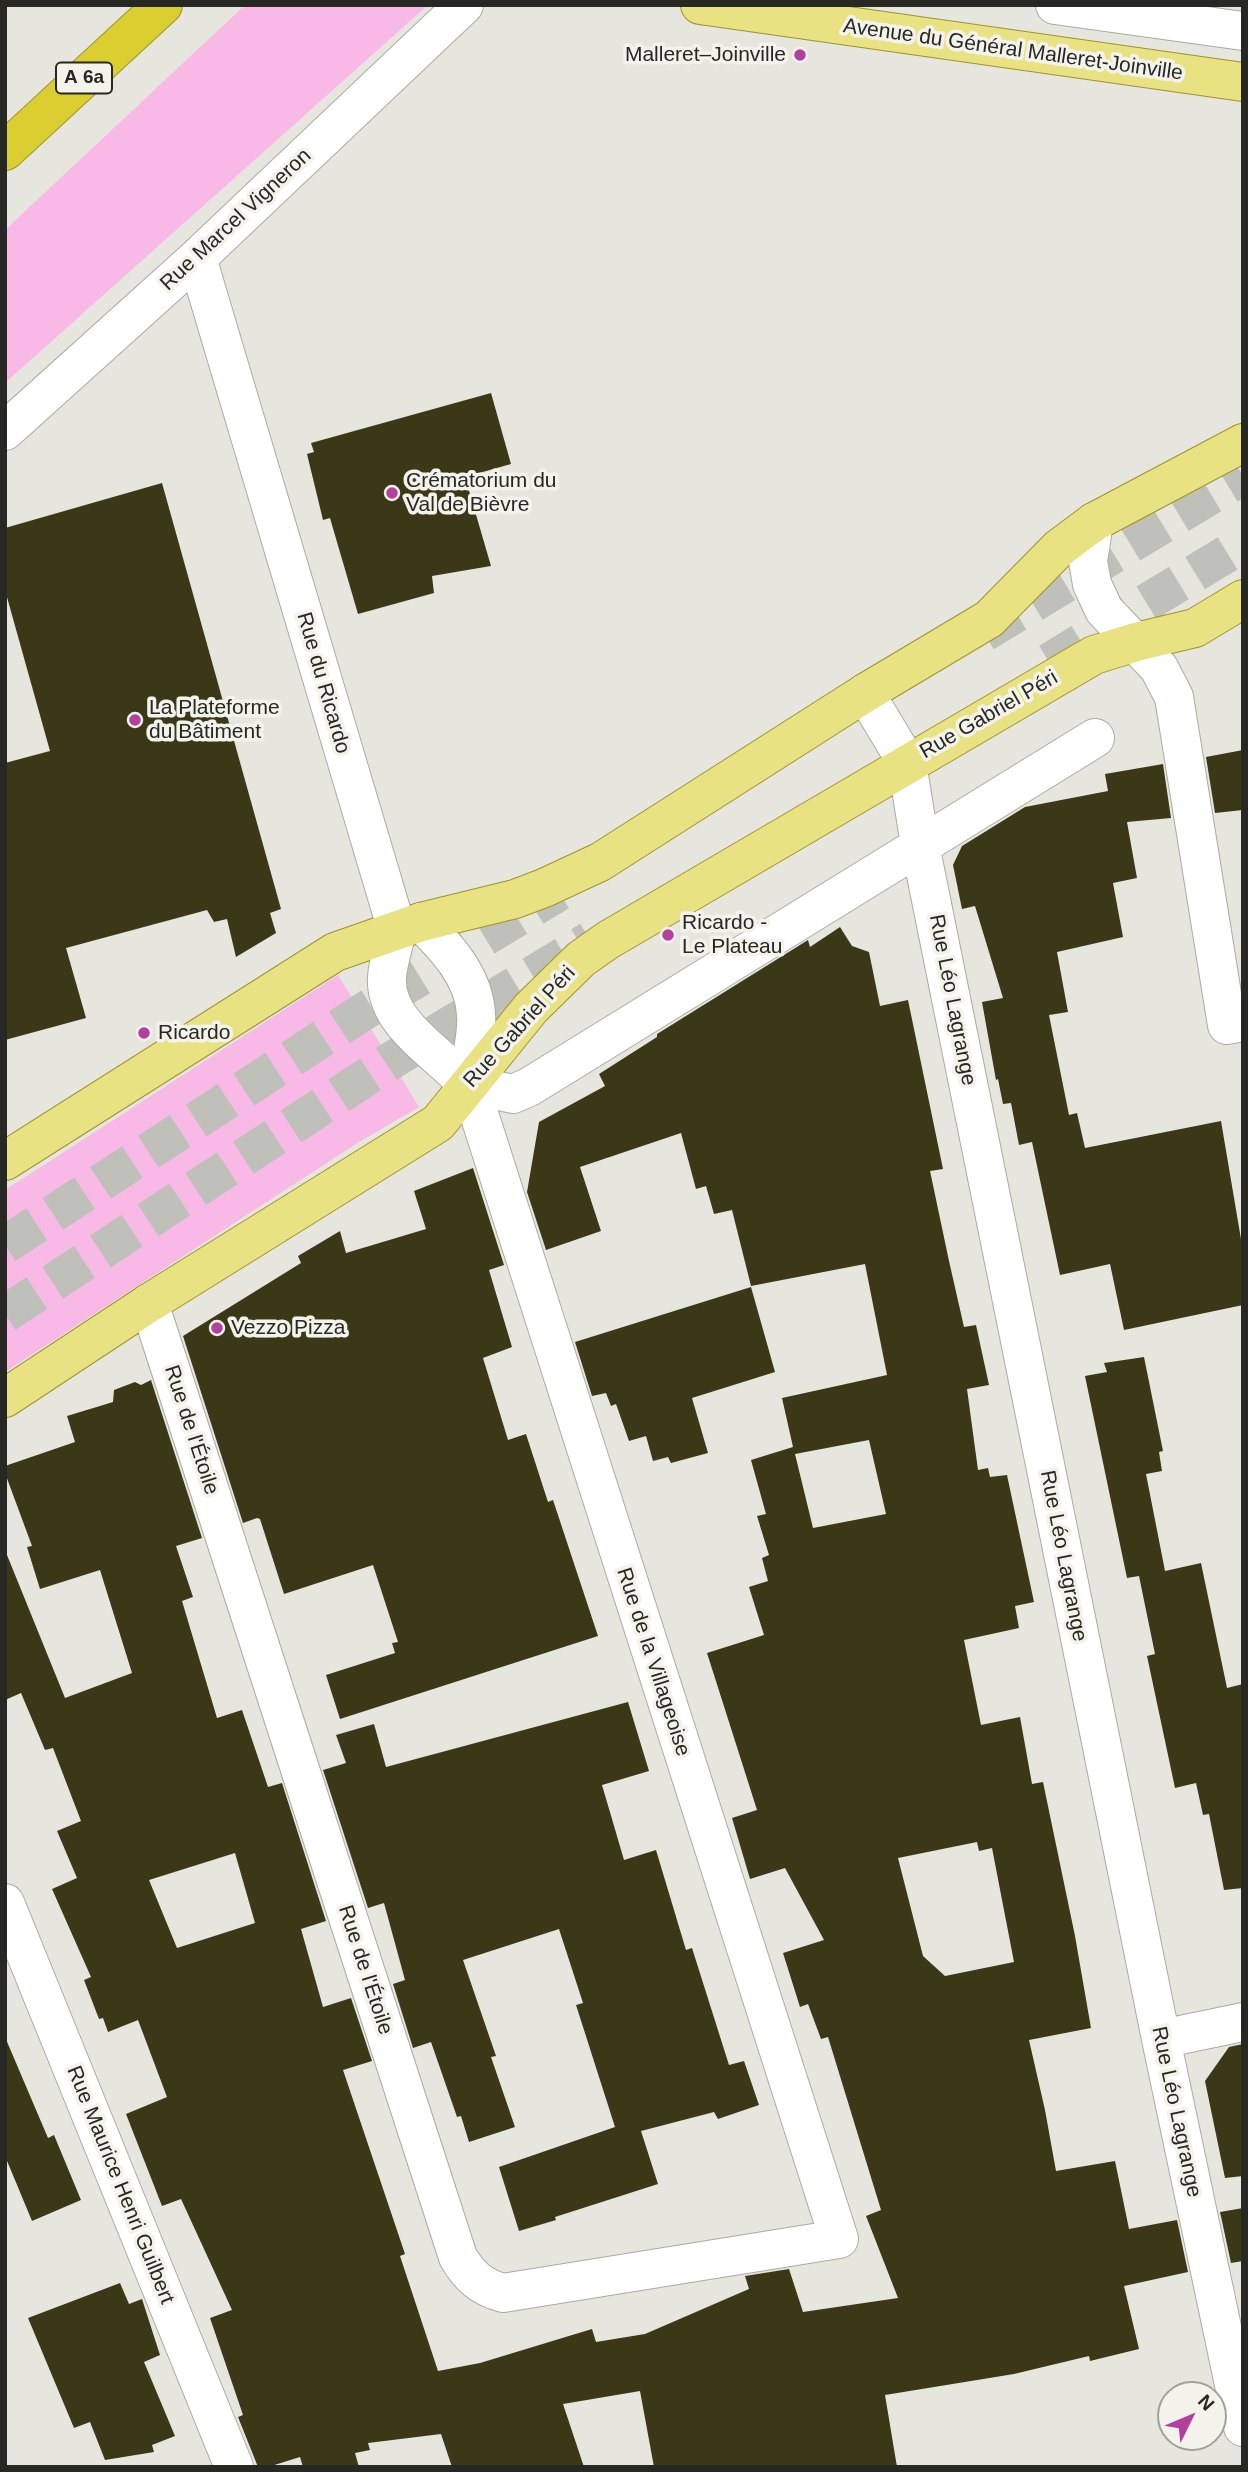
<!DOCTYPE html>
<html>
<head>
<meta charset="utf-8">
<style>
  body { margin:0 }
  #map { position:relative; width:1248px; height:2472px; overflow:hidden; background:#e6e6df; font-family:Arial,sans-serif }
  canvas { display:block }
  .frame { position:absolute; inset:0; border:7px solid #272724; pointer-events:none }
  .north { position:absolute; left:1157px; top:2381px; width:70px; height:70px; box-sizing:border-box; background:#f3f3ec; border:2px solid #a1a19c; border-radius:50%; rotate:47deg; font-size:19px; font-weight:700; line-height:28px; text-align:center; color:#272724 }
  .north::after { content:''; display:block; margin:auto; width:24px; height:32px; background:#b2409c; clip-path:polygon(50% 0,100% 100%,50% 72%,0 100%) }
</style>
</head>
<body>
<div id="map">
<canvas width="1248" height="2472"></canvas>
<div class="frame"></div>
<div class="north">N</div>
</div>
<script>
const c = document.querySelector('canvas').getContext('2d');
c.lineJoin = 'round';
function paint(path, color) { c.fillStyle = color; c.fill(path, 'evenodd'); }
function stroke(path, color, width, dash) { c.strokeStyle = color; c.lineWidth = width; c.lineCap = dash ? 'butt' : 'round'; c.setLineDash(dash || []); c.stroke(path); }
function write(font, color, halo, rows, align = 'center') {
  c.font = font + ' Arial,sans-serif'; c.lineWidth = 7; c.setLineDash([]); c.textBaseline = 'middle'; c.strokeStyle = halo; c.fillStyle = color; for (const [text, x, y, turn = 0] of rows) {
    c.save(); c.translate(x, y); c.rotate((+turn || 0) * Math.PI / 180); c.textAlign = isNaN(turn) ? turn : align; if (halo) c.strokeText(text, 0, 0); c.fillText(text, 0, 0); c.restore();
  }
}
paint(new Path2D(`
  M245,5h183l-423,378v-153z
  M338,975l81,132 -60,35 -354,230v-182z`), '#f8b9e7');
paint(new Path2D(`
  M491,393l20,71 -46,13 26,89 -59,10 2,17 -76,21 -28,-96 -7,2 -16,-66 7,-2 -3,-9z
  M162,483l119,426 -11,4 6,20 -40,24 -9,-38 -13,3 -7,-12 -141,38 20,70 -81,22v-277l45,-12 -45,-161v-62z
  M1243,750v60l-28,3 -9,-56z
  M1163,764l8,54 -44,4 10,56 -24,5 10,54 -66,15 11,60 -19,3 20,100 8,-2 8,35 136,-27 22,130v54l-119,25 -14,-66 -50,11 -28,-133 -13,3 -8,-42 -8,1 -5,-25 -2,1 -14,-78 21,-4 -28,-92 -13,3 -9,-44 9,-19 63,-39 83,-16 -3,-17z
  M840,927l12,19 17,6 11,54 28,-6 35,169 -13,2 19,90 15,66 12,-2 13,60 -22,4 11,81 10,-2 2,9 17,-2 27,127 -19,4 4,22 -55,12 17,85 39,-8 12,67 11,-2 32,154 16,92 -62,12 16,70 11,61 59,-10 14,68 48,-9 11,52 -64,14 15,63 -49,12 -1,-5 -75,18 -129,21 12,72h-243l-14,-76 -77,13 21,63h-132l-11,-33 -73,9 2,7 -15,3 4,14h-56l-3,-10 -32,10h-10l-20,-50 5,-2 -33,-97 22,-8 -51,-111 -19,7 -36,-92 41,-17 -29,-77 -30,12 -5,-14 -4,1 -15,-39 7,-3 -39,-88 25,-11 -20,-47 24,-10 -28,-73 -8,2 -24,-57 -16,7v-145h2l58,143 67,-25 -32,-103 -60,19 -13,-42 5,-1 -27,-73v-7l70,-24 -8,-26 46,-14 1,-12 21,-8 6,3 10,-5 51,158 -26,8 17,51 -11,4 35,117 25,-8 26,77 14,-4 44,138 -25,8 22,78 28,-9 21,63 -29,9 62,184 -5,2 38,115 42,-8 112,-34 4,13 49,-8 104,-45 -4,-13 44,-7 14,43 95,-14 -32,-82 15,-6 -53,-173 -7,2 -13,-35 -8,3 -17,-54 41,-13 -39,-72 -35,11 -18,-61 25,-8 -50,-157 57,-18 -15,-48 19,-6 -6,-23 7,-3 -12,-39 9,-2 -15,-54 42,-13 -11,-49 105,-23 -22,-111 -114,22 -19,-76 -18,4 -8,-28 -10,3 -15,-56 -101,34 21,64 -55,19 -19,-58 12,-70 66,-36 -6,-12 58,-37v-3l151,-94 2,7zM869,1440l17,74 -73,14 -18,-74zM977,1842l2,9 13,-3 22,114 -69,14 -22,-20 -25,-98zM235,1853l20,70 -78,25 -28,-68z
  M473,1168l31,97 -15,5 23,77 -29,11 25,82 18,-6 22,68 5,-2 45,136 -258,83 -14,-44 69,-22 -3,-10 6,-1 -25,-77 -89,29 -24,-75 -3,-1 -14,5 -60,-187 118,-73 -3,-7 42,-25 6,22 80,-24 -12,-38z
  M751,1287l24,85 -83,26 16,55 -37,10 -3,-6 -15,4 -7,-25 -17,5 -13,-37 -5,2 -5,-13 -14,3 -17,-54z
  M1144,1357l19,94 -4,1 3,19 -16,3 19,97 36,-8 26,125 16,-4v204l-19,2 -15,-76 -6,1 -7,-32 -21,5 -28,-132 8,-2 -16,-78 -12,2 -42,-202 22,-4 -3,-9z
  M628,1702l21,69 -47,14 22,75 32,-10 30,100 6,-2 37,117 15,-4 15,44 -41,14 -4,-7 -73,19 17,53 -103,33 1,3 -37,11 -20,-64 116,-40 -39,-122 7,-2 -24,-74 -96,31 33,96 -5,1 24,70 -46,15 -8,-26 -4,1 -26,-75 -18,6 -20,-64 12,-4 -21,-77 -16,5 -45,-138 23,-7 -10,-28 38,-11 12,43z
  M5,2037l43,101 6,-3 27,65 -49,21 -27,-65z
  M1243,2044v132l-18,2 -20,-97 24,-34z
  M1243,2208v53l-12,2 -11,-51z
  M120,2283l9,21 13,-5 18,56 -16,7 31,74 -23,9 2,7 -49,8 -15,-38 -16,6 -46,-110z`), '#3b3818');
stroke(new Path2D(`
  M984,633l259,-157
  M1049,662l194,-118
  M5,1245l361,-235 193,-118
  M5,1314l389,-255 196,-119`), '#c0c0ba', 38, [38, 19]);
const minor = new Path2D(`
  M1055,5l188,26
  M5,431l192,-173 267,-253
  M1094,522l-6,39 4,23 12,26 55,58 15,29 53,328 16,-3
  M865,693l42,70 13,82 241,1194 82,388
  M421,922c25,25 53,54 55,92 2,22 -6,48 -9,70
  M467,1084l46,10 16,-7 566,-349
  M149,1303l309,954c11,19 23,30 45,36l336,-54 -359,-1122c-4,-10 -7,-26 -15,-34 -26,-31 -81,-59 -78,-106 1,-15 7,-32 10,-47l-200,-672
  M5,1903l229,564
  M1161,2039l82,-17`);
const major = new Path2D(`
  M700,5l543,77
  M5,1161l330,-209 86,-30 94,-23 29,-11 56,-26 265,-169 124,-74 70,-71 35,-26 149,-79
  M5,1398l144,-95 289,-180 93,-115 50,-49 27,-19 486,-285 42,-13 59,-14 48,-29`);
const highway = new Path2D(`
  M5,151l158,-146`);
stroke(minor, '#abaaa4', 40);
stroke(major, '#9c942c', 40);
stroke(highway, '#9c942c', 40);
stroke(minor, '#fff', 38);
stroke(major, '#e9e283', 38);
stroke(highway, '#dbce31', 38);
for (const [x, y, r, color] of [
  [800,55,7,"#b2409c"],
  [392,493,7,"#b2409c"],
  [135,720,7,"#b2409c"],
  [668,935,7,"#b2409c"],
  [144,1033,7,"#b2409c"],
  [217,1328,7,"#b2409c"]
]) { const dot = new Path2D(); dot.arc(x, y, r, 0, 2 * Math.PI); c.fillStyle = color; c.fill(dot); stroke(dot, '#f3f3ec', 2.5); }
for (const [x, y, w] of [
  [84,78,56]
]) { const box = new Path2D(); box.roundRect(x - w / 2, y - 15.5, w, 31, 5); c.fillStyle = '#f3f3ec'; c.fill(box); stroke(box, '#272724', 2); }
write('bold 19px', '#272724', null, [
  ["A 6a",84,78]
]);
write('21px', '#272724', '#f3f3ec', [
  ["Avenue du Général Malleret-Joinville",1013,50,8],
  ["Rue Marcel Vigneron",236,220,-43],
  ["Rue du Ricardo",323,683,74],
  ["Rue Gabriel Péri",989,715,-30],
  ["Rue Léo Lagrange",952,1000,79],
  ["Rue Gabriel Péri",520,1027,-48],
  ["Rue de l'Étoile",191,1430,72],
  ["Rue Léo Lagrange",1063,1556,79],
  ["Rue de la Villageoise",653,1662,72],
  ["Rue de l'Étoile",365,1970,72],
  ["Rue Léo Lagrange",1176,2112,78],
  ["Rue Maurice Henri Guilbert",120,2185,68]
]);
write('21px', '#272724', '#f3f3ec', [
  ["Malleret–Joinville",786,55,"right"],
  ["Crématorium du",406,481],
  ["Val de Bièvre",406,505],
  ["La Plateforme",149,708],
  ["du Bâtiment",149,732],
  ["Ricardo -",682,923],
  ["Le Plateau",682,947],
  ["Ricardo",158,1033],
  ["Vezzo Pizza",231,1328]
], 'left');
</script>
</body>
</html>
